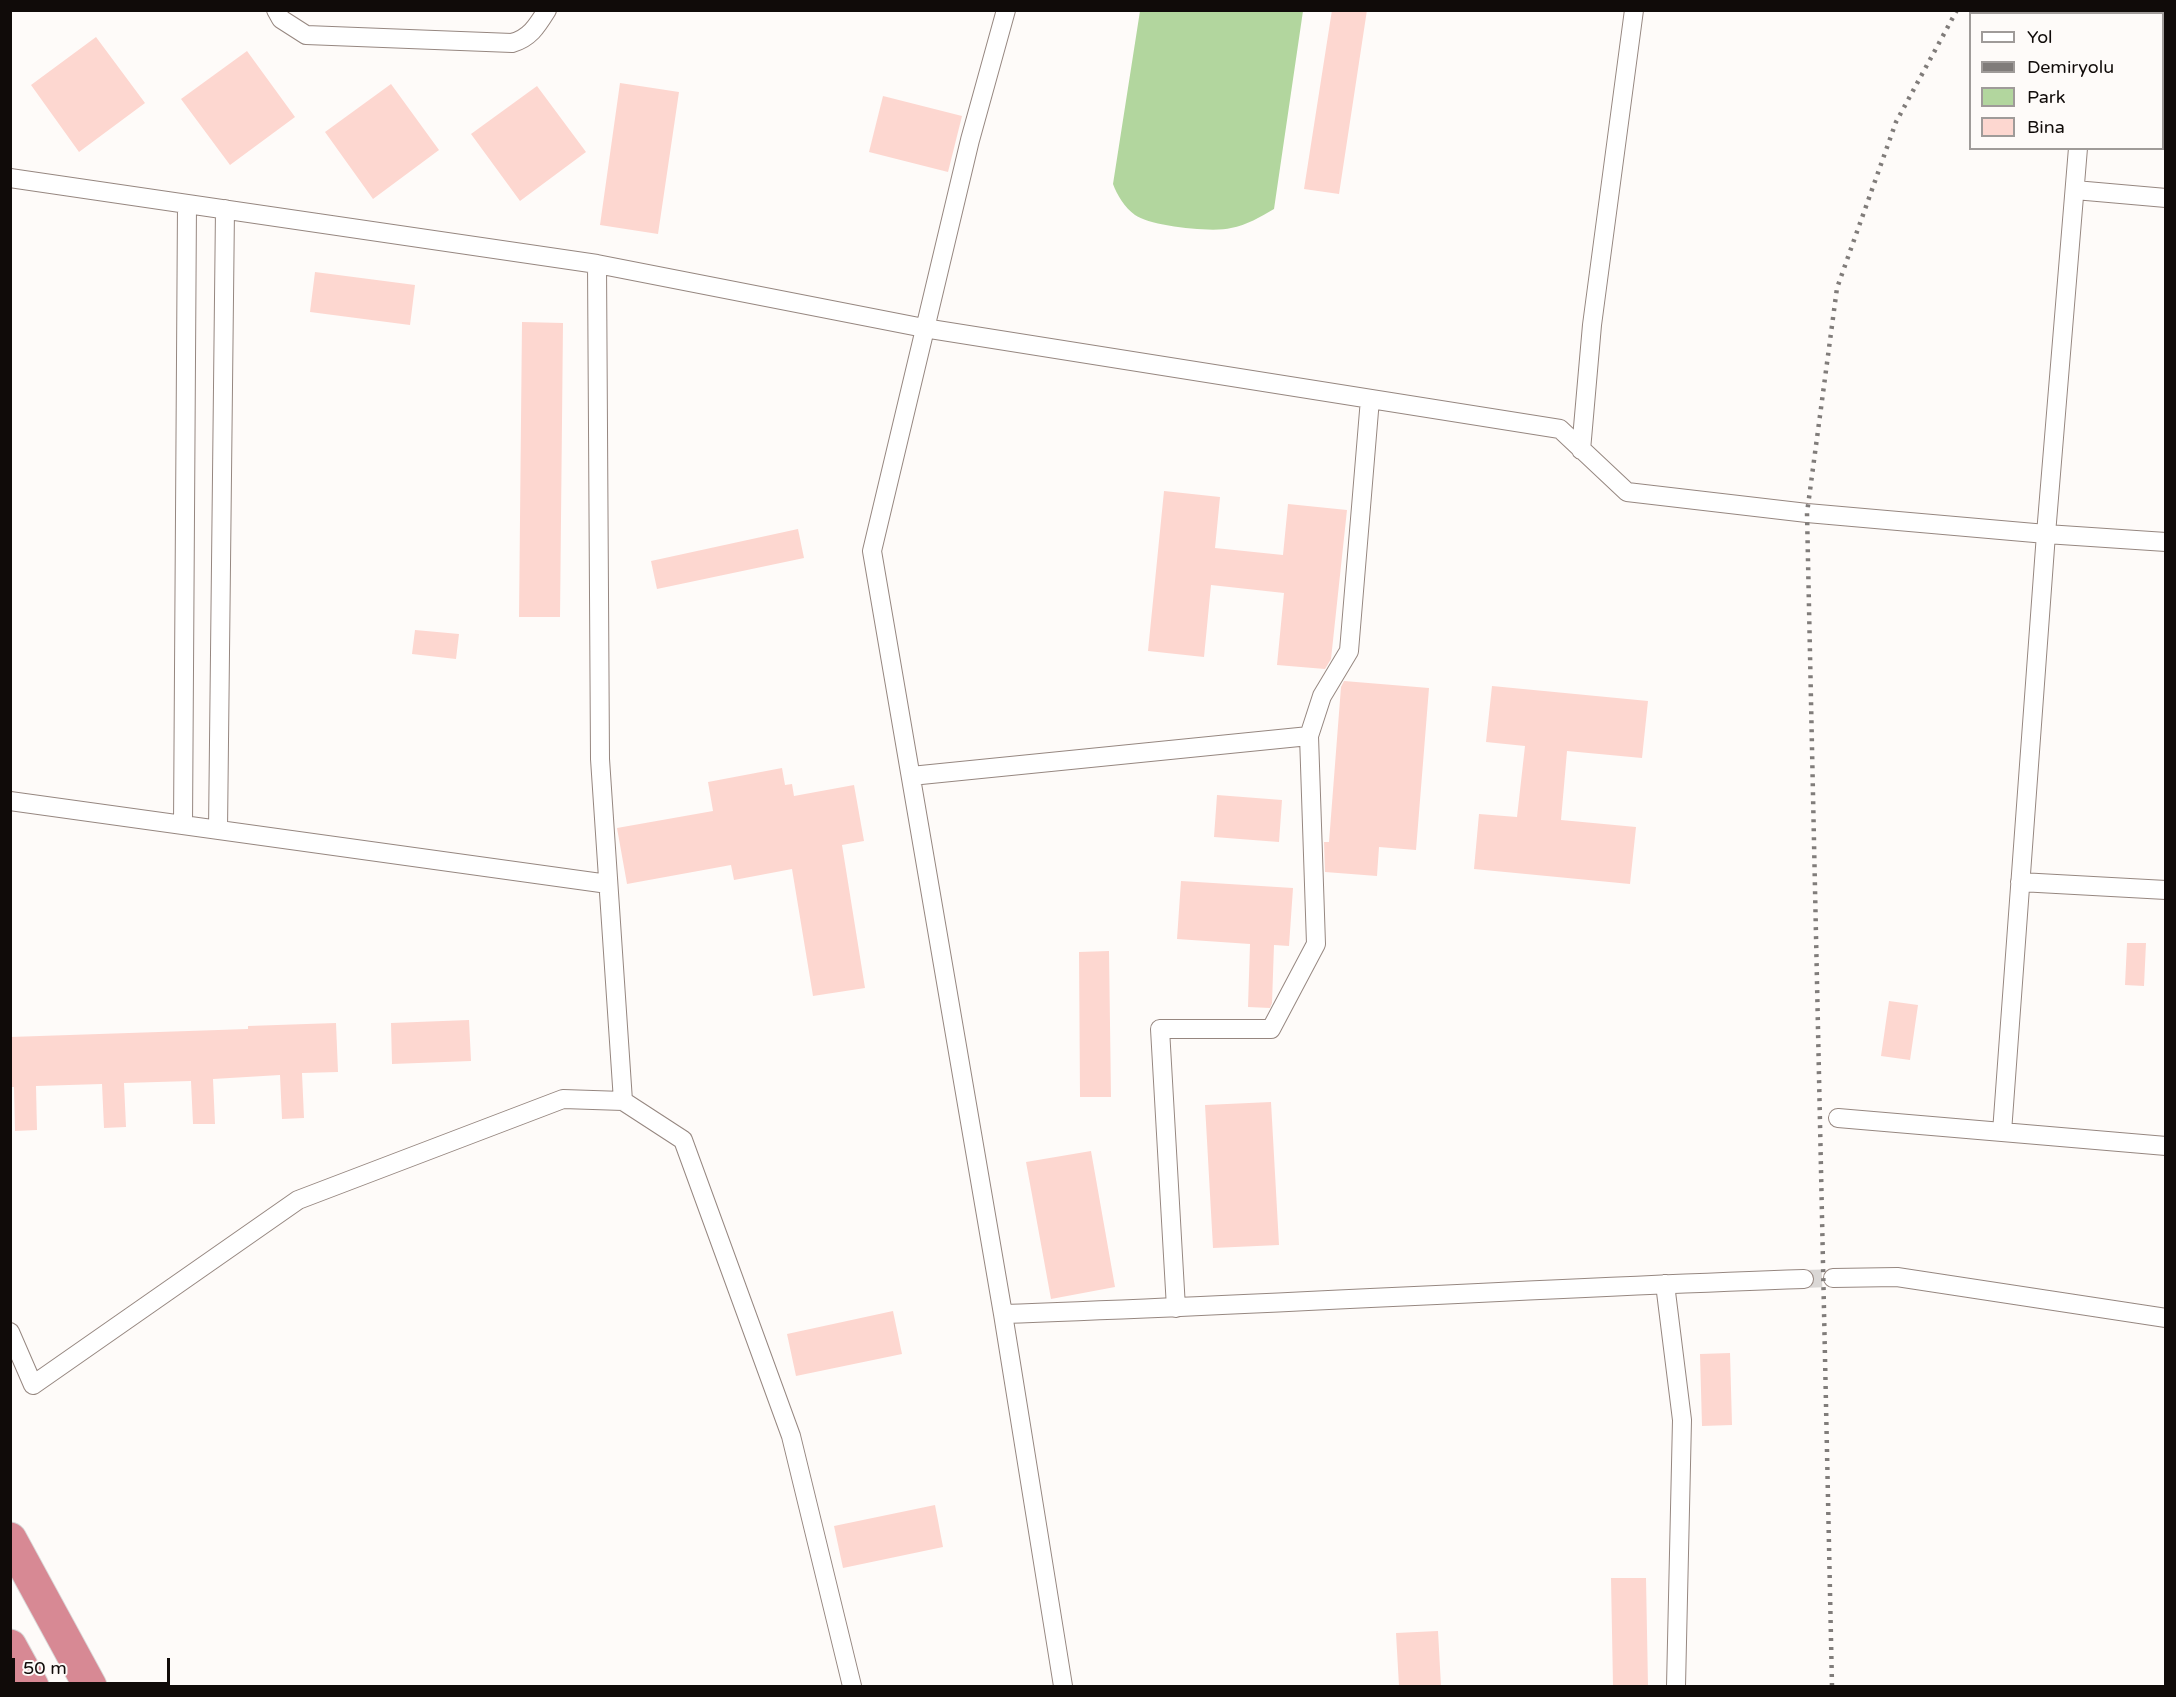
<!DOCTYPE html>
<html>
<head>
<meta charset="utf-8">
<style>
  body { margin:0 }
  #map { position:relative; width:2176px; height:1697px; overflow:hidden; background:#fefbf9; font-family:"Varela Round",sans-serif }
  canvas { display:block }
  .frame { position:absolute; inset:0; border:12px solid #100b09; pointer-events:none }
  .legend { position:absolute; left:1969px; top:12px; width:195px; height:138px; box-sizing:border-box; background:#fefbf9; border:2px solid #9f9b99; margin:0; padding:8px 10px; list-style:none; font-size:18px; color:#100b09 }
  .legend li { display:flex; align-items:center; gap:12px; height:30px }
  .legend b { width:30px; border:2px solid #9f9b99 }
  .scale { position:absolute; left:12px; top:1658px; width:158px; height:27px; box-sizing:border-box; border:3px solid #100b09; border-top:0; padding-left:8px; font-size:18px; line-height:21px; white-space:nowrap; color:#100b09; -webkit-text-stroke:4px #fefbf9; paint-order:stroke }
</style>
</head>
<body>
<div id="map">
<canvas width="2176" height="1697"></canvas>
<div class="frame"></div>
<ul class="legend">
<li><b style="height:8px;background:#fff"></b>Yol</li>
<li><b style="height:8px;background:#807c7a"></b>Demiryolu</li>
<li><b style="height:16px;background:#b2d69e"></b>Park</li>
<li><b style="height:16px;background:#fdd7d0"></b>Bina</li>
</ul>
<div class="scale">50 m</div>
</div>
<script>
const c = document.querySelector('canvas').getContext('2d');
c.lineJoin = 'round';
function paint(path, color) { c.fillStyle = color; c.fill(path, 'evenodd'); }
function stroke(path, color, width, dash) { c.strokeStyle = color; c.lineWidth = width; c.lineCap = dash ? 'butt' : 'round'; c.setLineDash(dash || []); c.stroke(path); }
paint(new Path2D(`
  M1140,11h163l-29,198c-14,8 -27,16 -43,19 -18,5 -81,-2 -96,-13 -10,-7 -18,-20 -22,-31z`), '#b2d69e');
paint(new Path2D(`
  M1332,10h35l-28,184 -35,-5z
  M96,37l49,66 -66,49 -48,-67z
  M247,51l48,66 -65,48 -49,-66z
  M620,83l59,9 -21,142 -58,-9z
  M391,84l48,66 -66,49 -48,-67z
  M537,86l49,66 -66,49 -49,-67z
  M883,96l79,20 -14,56 -79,-20z
  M315,272l100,13 -5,40 -100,-13z
  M522,322l41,1 -3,294h-41z
  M1164,491l56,6 -5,51 68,7 5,-51 59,6 -16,149 -6,10 -48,-4 7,-72 -73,-8 -7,72 -56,-6z
  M798,529l6,29 -147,31 -6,-28z
  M415,630l44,4 -3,25 -44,-5z
  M1344,681l85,7 -13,162 -37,-3 -2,29 -52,-4 -1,-30h5l12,-155z
  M1492,686l156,15 -6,57 -75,-7 -6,69 75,7 -6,57 -156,-15 5,-55 38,3 8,-71 -39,-4z
  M782,768l3,17 7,-1 2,12 60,-11 10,56 -22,4 23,143 -52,8 -21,-127 -58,11 -3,-15 -104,19 -10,-56 96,-17 -5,-29z
  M1217,795l65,5 -3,42 -65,-5z
  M1181,881l112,7 -4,58 -15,-1 -2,58 -2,5 -22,-1 2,-63 -73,-5z
  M2127,943h19l-2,43 -19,-1z
  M1109,951l2,146h-31l-1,-145z
  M1889,1001l29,4 -8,55 -29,-4z
  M469,1020l2,41 -79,3 -1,-41z
  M336,1023l2,49 -36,1 2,45 -22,1 -2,-44 -67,4 2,45h-22l-2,-43 -67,2 2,44 -22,1 -2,-44 -66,2 1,44 -22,1 -1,-44h-4v-50l238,-8v-3z
  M1271,1102l8,143 -66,3 -8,-143z
  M1091,1151l24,136 -64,12 -25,-137z
  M893,1311l9,43 -106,22 -9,-42z
  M1730,1353l2,72 -30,1 -2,-72z
  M935,1505l8,42 -100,21 -9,-42z
  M1611,1578h35l2,108h-35z
  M1438,1631l3,55h-42l-3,-53z`), '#fdd7d0');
stroke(new Path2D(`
  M1804,1279l29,-1`), '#dad7d5', 18, [18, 9]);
const street = new Path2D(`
  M276,10l5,9 25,16 206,8c18,-5 25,-17 35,-33
  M1006,10l-36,130 -98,411 131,763 60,372
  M2090,14v-4
  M10,178l587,86 327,64 636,101 67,63 180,21 239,21 120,8
  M2075,190l91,8
  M597,264l3,495 23,342 60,39 108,296 61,250
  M1581,450l11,-125 42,-315
  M911,776l398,-40
  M10,801l598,83
  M183,825l4,-621
  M218,830l7,-621
  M2020,882l146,8
  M1838,1118l328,28
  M2002,1132l44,-598 32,-386
  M1833,1278l64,-1 269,41
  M1665,1284l17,136 -6,266
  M1176,1308l-16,-279h111l45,-85 -7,-208 13,-40 27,-45 21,-252
  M1003,1314c267,-9 534,-26 801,-35
  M10,1332l23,53 265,-185 265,-101 60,2`);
const highway = new Path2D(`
  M10,1539l80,147
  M10,1646l22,40`);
stroke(street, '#968780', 20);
stroke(highway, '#d9d8d8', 35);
stroke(street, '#fff', 18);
stroke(highway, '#d78994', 33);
stroke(new Path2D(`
  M1832,1686l-25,-1173 30,-225 59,-166 61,-112`), '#807c7a', 4.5, [3, 6]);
</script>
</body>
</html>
